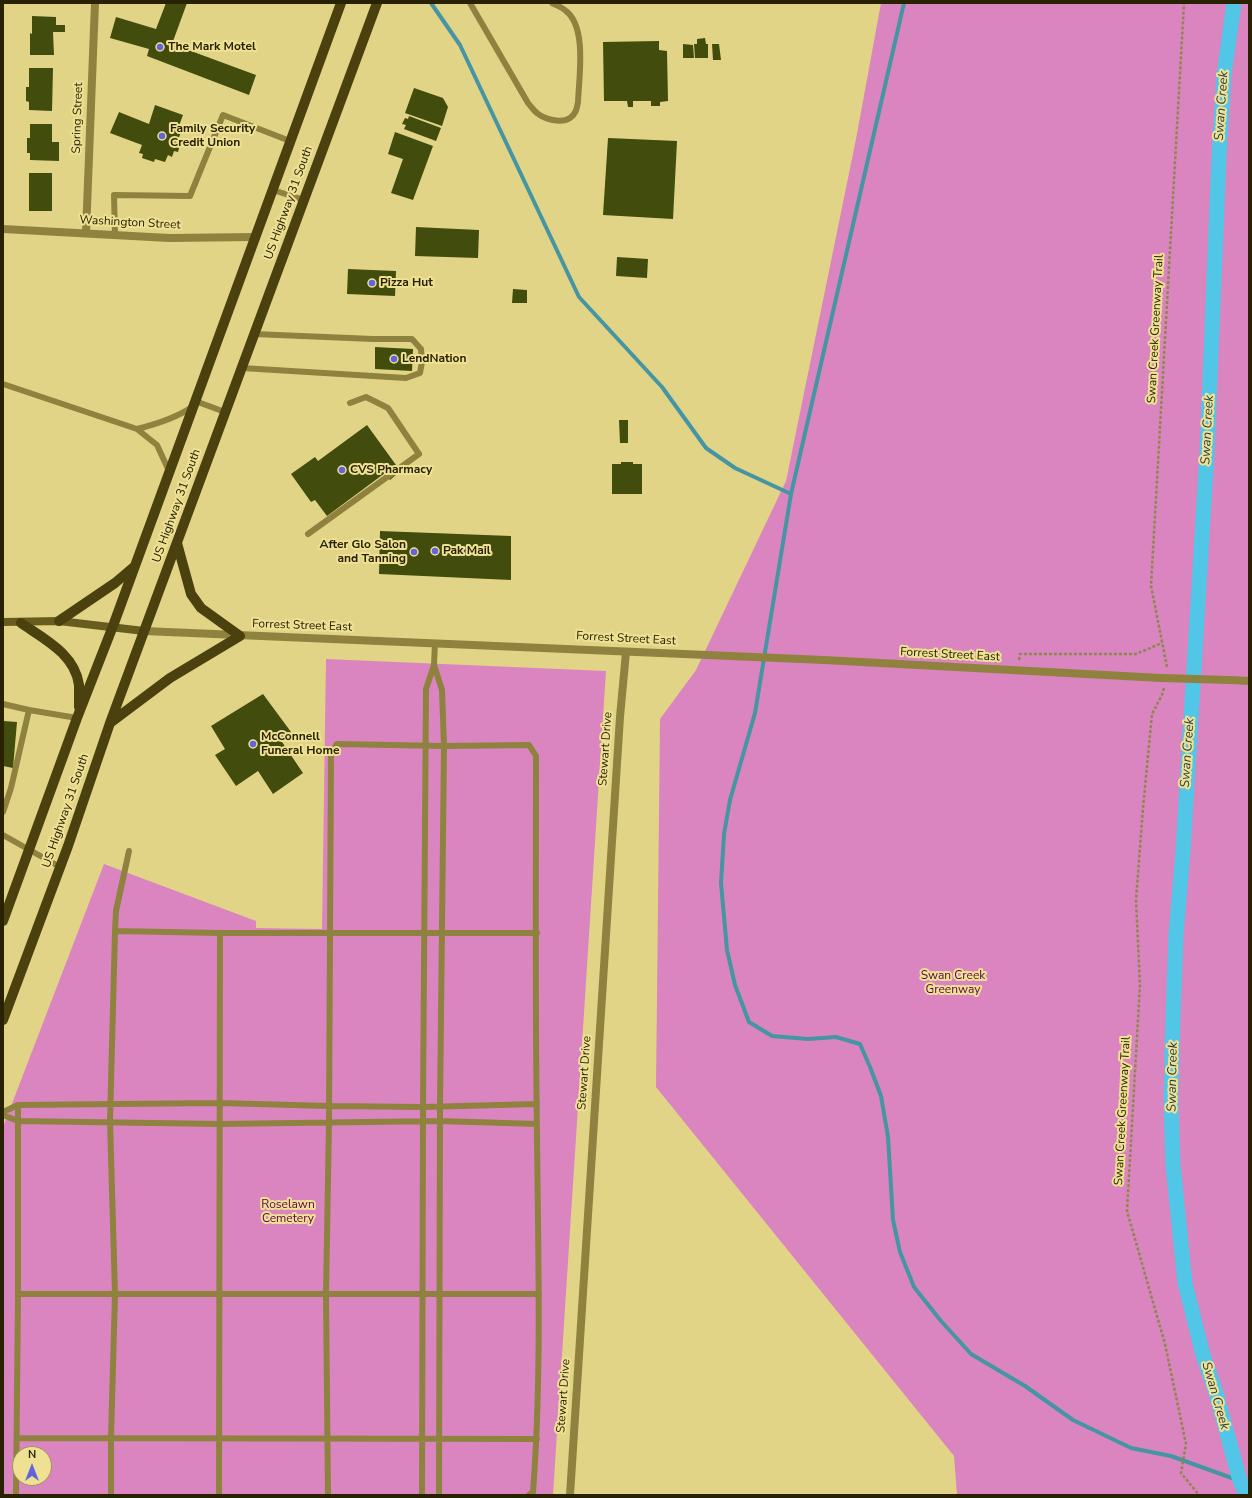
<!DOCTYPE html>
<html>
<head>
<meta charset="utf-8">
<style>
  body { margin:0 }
  #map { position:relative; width:1252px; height:1498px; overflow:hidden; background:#e2d487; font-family:"Nunito Sans",sans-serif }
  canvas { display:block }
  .frame { position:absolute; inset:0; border:4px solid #282202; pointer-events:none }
  .north { position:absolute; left:12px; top:1446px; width:40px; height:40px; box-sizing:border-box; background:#efe194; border:1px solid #9f955a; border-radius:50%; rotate:0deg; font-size:11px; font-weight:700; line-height:16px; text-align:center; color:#282202 }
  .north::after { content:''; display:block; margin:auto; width:14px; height:18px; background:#6363db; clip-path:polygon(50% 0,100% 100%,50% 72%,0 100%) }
</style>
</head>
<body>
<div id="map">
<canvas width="1252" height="1498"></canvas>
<div class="frame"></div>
<div class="north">N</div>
</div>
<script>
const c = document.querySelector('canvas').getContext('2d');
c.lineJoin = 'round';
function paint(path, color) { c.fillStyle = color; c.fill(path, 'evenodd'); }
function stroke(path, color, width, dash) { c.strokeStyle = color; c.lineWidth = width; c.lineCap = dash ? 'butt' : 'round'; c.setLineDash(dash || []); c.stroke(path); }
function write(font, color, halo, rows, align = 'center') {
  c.font = font + ' "Nunito Sans",sans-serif'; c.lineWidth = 4; c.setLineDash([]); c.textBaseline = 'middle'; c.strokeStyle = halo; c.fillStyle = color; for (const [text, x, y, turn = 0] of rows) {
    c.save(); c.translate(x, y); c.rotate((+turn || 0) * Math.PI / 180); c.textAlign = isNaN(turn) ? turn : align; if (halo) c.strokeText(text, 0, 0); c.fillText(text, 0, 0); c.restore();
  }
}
paint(new Path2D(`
  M881,3h368v1492h-292l-3,-39 -298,-369 4,-368 36,-49 90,-189 70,-342z
  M326,659l280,12 -53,824h-550v-368l101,-263 152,57v7l66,1zM20,1454h24v24h-24z`), '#da85c0');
stroke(new Path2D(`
  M431,3l29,42 119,252 83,90 44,61 29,20 56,26
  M904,3l-113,491 -36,219 -25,87 -6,34 -3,49 6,67 8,35 14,37 23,14 36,3 28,-2 24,7 10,23 11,29 7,41 5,83 7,32 14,35 27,34 30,33 54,32 48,34 58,28 40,8 69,25`), '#4595a2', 4);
stroke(new Path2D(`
  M1234,3l-10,72 -5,82 -12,296 -24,398 -7,84 -3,82 -2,84 2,64 12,118 18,72 13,38 24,88 7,14`), '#51c6e6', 15);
paint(new Path2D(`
  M166,3h21l-15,41 84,31 -7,20 -102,-39 2,-7 -39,-11 6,-21 40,12z
  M32,16l24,1v8h9v7h-12l1,23h-24v-22l2,1z
  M705,38l1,6h2v14h-13l-1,-14h3v-5z
  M659,41v9l8,1 1,50 -8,1v4h-9v-5h-18v6h-5l-1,-6h-23l-1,-59z
  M683,44l10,1 1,13h-11z
  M712,44h7l2,16h-8z
  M29,68h24l-1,43 -23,-1v-8l-3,-1v-14h3z
  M414,88l29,10 5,9 -6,19 -37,-13z
  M155,105l28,10 -6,16 4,1 -3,8 3,1 -3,11 -4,-1 -2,6 -4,-2 -3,7 -10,-3 -1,3 -12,-4 1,-4 -4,-1 3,-8 -32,-12 9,-21 30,12z
  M409,116l32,12 -5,13 -32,-12 2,-4 -4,-1 3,-6 3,1z
  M30,124h22v18h7v19l-29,-1v-7h-3v-15h3z
  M395,132l38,14 -20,54 -22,-7 12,-34 -15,-5z
  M608,138l69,3 -4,78 -70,-4z
  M29,173h23v38h-23z
  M416,227l63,3 -1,28 -63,-2z
  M617,257l31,2 -1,19 -31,-2z
  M348,269l48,2 -1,25 -48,-2z
  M513,289l14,1v13h-15z
  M375,347l38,2 -1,22 -37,-2z
  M619,420h9v23h-8z
  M367,425l29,40 -4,2 5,7 -7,6 -5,-7 -58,43 -12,-16 -4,2 -20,-28 24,-17 3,4z
  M621,462h12v2h9v30h-30v-30h9z
  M380,531l131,5v44l-132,-6z
  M263,694l28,38 -11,7 23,34 -30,21 -15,-23 -22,15 -21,-31 10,-6 -14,-23z
  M3,721l14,1 -4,46 -10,-2z`), '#414c0d');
stroke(new Path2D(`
  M1019,660l1,-6h116l26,-11
  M1167,667l-16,-81 33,-583
  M1164,688l-2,7 -10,19 -9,94 -7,92 4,85 -13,226 38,133 21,100 -5,29 18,22`), '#90864d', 2.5, [3, 2]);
stroke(new Path2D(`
  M470,3l58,100c3,3 5,7 9,10 7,6 24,11 33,5 6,-4 7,-10 8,-16 1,-25 9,-75 -12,-91 -4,-4 -10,-6 -14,-8
  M273,190l31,10
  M115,235l-1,-40 76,1 33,-81 67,26
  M242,368l164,10 14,-5 2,-11 -1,-13 -9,-10h-39l-119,-5
  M3,384l134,45
  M195,401l30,11
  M169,471l-12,-26 -20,-16c20,-5 39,-11 55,-22
  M308,534l111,-80 -31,-46 -22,-11 -16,6
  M434,665l1,-22
  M3,704l26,6 48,8
  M3,812l8,-24 18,-78
  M3,835l57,32
  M115,931l1,-20 13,-60
  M3,1112l15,-7 202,-2 109,3 94,1 114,-3
  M3,1115l15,6 202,3 220,-3 97,3
  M18,1294h521
  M17,1438l520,1
  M16,1495l2,-201v-189
  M111,1495v-57l4,-144 -5,-173 5,-190 105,2h317
  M219,1495l1,-562
  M328,1495l-2,-200 3,-174 2,-369 6,-8 107,2 85,-1 7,11c0,126 -1,252 1,378 1,119 5,239 -4,358l-4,3
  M422,1495l1,-388 3,-418 8,-24 8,25 2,56 -4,360 -1,389`), '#8f823e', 6);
stroke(new Path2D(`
  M3,229l166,9 86,-1
  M86,233l9,-230
  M570,1495l50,-778 6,-65`), '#8f823e', 8);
stroke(new Path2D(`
  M144,631l680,29 337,18
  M1230,680l19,1`), '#8f823e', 8);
stroke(new Path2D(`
  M3,622l56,-1 85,10`), '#675c1e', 8);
stroke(new Path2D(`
  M59,621l56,-38 20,-17
  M21,623c23,16 54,31 58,62 0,7 0,15 0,22
  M110,723l60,-45 70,-42 -39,-28 -10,-14 -14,-51
  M3,921l74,-203 36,-92 228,-623
  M3,1020l65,-174 42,-123 267,-720`), '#4a410e', 10);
stroke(new Path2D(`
  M1161,678l69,2`), '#8f823e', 8);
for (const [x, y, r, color] of [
  [160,47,4,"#6363db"],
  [162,136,4,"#6363db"],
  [372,283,4,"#6363db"],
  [394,359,4,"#6363db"],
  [342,470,4,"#6363db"],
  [435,551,4,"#6363db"],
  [414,552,4,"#6363db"],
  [253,744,4,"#6363db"]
]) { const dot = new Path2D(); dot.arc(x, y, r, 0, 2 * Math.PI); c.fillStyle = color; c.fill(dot); stroke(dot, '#efe194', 1.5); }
write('bold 12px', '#282202', '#efe194', [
  ["The Mark Motel",168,47],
  ["Family Security",170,129],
  ["Credit Union",170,143],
  ["Pizza Hut",380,283],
  ["LendNation",402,359],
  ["CVS Pharmacy",350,470],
  ["After Glo Salon",406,545,"right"],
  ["and Tanning",406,559,"right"],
  ["Pak Mail",443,551],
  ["McConnell",261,737],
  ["Funeral Home",261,751]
], 'left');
write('12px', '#282202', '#efe194', [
  ["Spring Street",78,118,-88],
  ["US Highway 31 South",289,203,-70],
  ["Washington Street",130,223,3],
  ["Swan Creek Greenway Trail",1156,329,-87],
  ["US Highway 31 South",177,506,-70],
  ["Forrest Street East",302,626,2],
  ["Forrest Street East",626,639,3],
  ["Forrest Street East",950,655,3],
  ["Stewart Drive",606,749,-86],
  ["US Highway 31 South",66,811,-71],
  ["Stewart Drive",585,1073,-86],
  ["Swan Creek Greenway Trail",1123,1111,-87],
  ["Stewart Drive",564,1396,-86]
]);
write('12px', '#5b0249', '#efe194', [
  ["Swan Creek",953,976],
  ["Greenway",953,990],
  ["Roselawn",288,1205],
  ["Cemetery",288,1219]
]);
write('italic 13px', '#1e373f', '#efe194', [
  ["Swan Creek",1222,106,-86],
  ["Swan Creek",1208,430,-87],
  ["Swan Creek",1188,753,-86],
  ["Swan Creek",1173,1077,-89],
  ["Swan Creek",1215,1396,74]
]);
</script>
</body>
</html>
